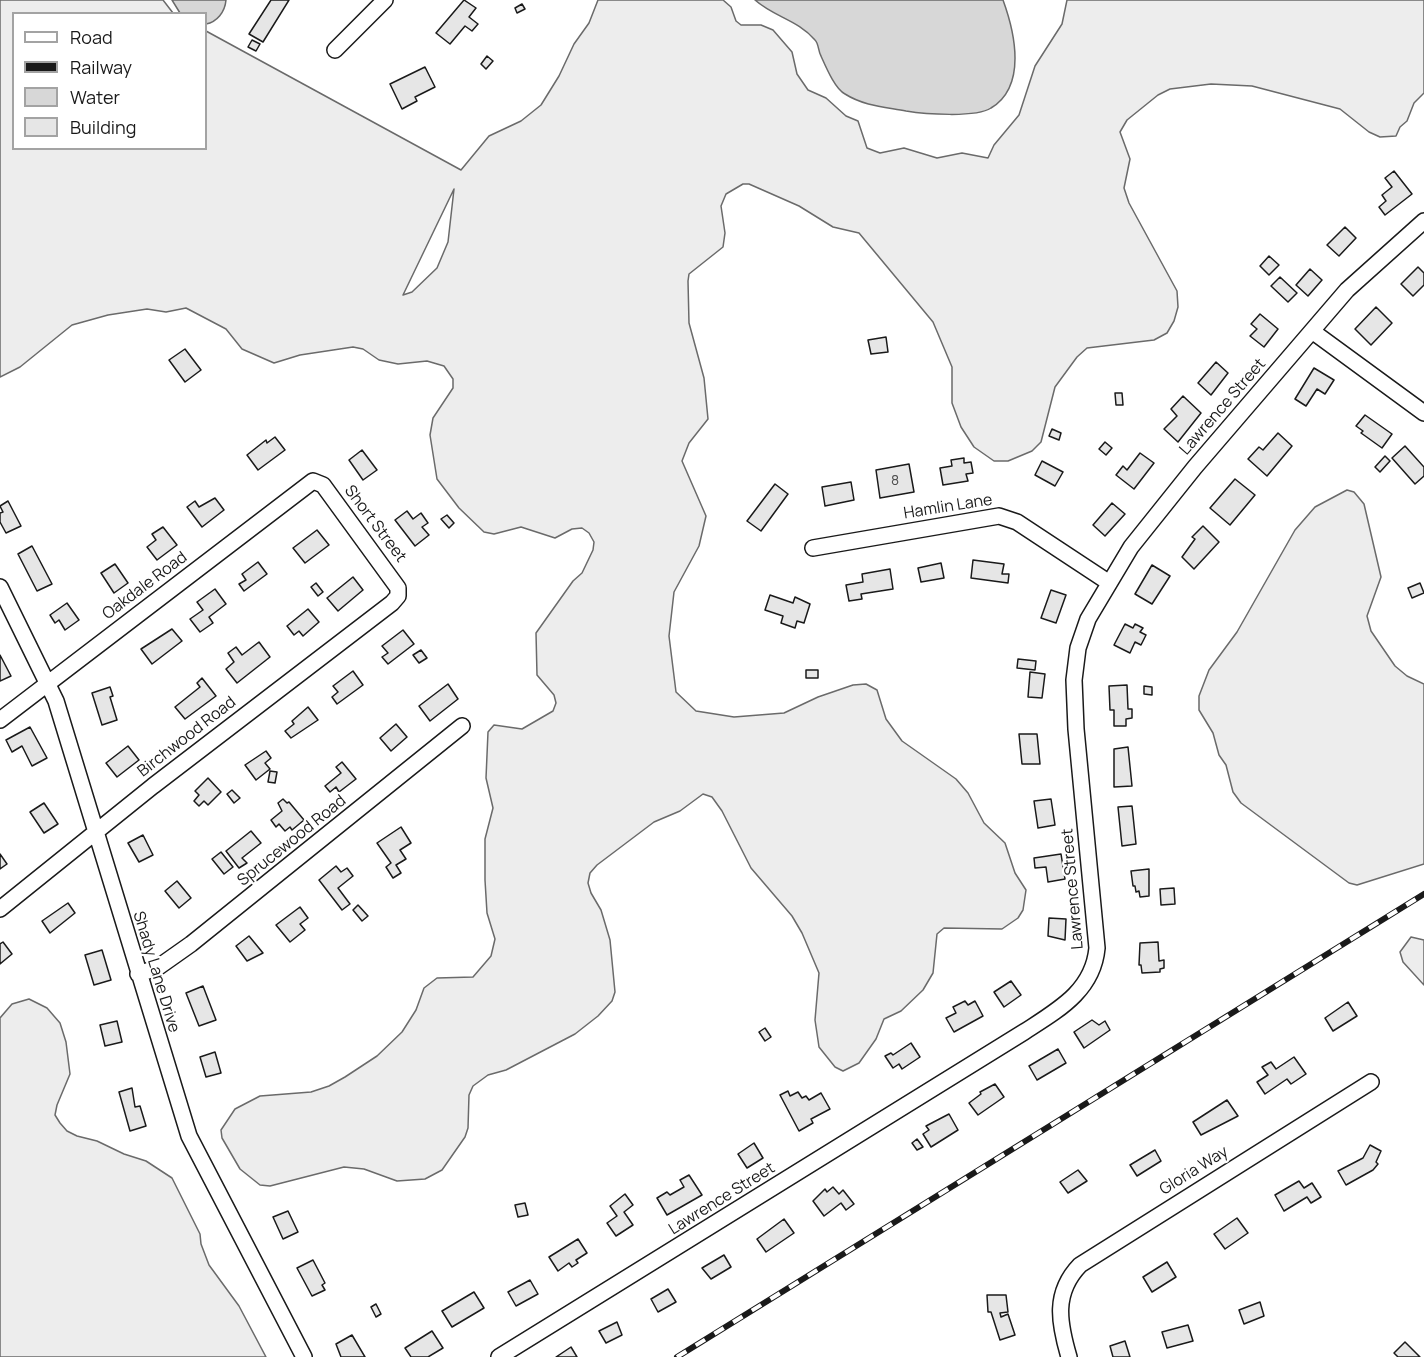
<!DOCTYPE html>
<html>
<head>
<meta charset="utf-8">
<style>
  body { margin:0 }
  #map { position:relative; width:1424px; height:1357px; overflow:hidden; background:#fff; font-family:Manrope,sans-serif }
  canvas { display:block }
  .legend { position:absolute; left:12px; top:12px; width:195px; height:138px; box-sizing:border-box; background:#fff; border:2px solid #a3a3a3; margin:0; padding:8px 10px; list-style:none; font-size:18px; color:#1a1a1a }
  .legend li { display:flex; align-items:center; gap:12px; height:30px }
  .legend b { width:30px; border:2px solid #a3a3a3 }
</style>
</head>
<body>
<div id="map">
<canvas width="1424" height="1357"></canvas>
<ul class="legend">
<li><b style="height:8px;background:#fff"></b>Road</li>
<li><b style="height:8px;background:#1a1a1a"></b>Railway</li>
<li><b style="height:16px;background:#d7d7d7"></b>Water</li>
<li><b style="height:16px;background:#e6e6e6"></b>Building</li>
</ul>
</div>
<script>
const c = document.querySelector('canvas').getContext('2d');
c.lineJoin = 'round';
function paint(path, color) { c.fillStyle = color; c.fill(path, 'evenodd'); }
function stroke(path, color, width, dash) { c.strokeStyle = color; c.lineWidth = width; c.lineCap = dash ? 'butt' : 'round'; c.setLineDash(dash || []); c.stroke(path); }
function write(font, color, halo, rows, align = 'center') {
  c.font = font + ' Manrope,sans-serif'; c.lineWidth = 4.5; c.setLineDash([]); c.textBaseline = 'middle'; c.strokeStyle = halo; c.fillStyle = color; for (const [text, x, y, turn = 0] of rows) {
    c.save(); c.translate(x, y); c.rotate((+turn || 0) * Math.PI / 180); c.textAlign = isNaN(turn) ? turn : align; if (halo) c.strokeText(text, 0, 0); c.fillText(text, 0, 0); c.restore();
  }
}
const built = new Path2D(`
  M0,0h163l10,13 -159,1v134h192v-117l255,139 28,-34 32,-15 20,-16 18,-29 15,-32 15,-21 9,-23h125l8,7 5,14 5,4h20l12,5 19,22 5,22 11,16 18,8 20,18 12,5 9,27 13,5 24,-5 33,10 25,-5 26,5 6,-13 25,-30 16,-49 27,-42 5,-24h357v93l-10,10 -7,18 -7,6 -4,9 -16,1 -11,-5 -29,-23 -88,-23 -41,-2 -41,5 -12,6 -31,25 -7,12 10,27 -6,29 5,15 48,88 1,16 -4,14 -7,12 -13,7 -67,8 -10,9 -22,30 -14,55 -9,9 -24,10h-14l-20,-14 -13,-20 -9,-24v-36l-19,-45 -74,-89 -26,-6 -34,-21 -50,-22h-6l-17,10 -5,12 4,27 -2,14 -34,27 -1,7 1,42 15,55 4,41 -19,24 -7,18 24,55 -7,30 -25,46 -5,44 7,56 20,19 38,6 50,-4 34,-16 35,-12 13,-1 11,6 9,29 16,22 54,38 12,14 16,30 21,20 10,30 11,17 -3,20 -5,8 -16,11 -58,-1 -7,6 -4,39 -10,17 -22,21 -17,8 -8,20 -17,24 -16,8 -8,-4 -16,-20 -4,-27 4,-47 -17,-40 -10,-17 -41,-48 -29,-57 -10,-14 -9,-3 -23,17 -26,11 -57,43 -7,8 -2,10 3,10 10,17 9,30 5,52 -3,9 -14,15 -23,18 -69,36 -18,5 -15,11 -4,9 -1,33 -3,9 -23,33 -17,9 -28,2 -33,-12 -20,-2 -74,19 -10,-1 -20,-16 -18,-31 -1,-8 14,-21 25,-13 51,-4 18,-6 16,-9 32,-21 25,-24 14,-22 8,-22 13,-10 36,-1 18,-21 4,-17 -8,-26 -2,-33v-41l8,-31 -7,-30 2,-46 6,-7 28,4 31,-18 3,-8 -2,-8 -17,-20 -1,-42 37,-52 9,-8 11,-23 1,-8 -5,-9 -7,-5 -10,1 -17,9 -34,-11 -27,7 -10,-2 -25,-24 -22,-29 -7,-44 3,-17 20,-30v-9l-9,-13 -17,-5 -29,3 -19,-4 -16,-11 -10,-2 -53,8 -26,8 -32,-14 -16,-20 -40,-21 -20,4 -19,-3 -39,6 -36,10 -52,42 -20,10zM454,189l-6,53 -11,26 -25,24 -9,3z
  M1347,490l7,2 10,12 17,73 -14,39 4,15 24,35 12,10 17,8v180l-67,21 -8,-2 -108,-80 -8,-11 -7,-27 -7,-10 -6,-22 -14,-23v-14l10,-26 28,-38 58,-102 20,-23z
  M1411,937l13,3v45l-21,-23 -3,-10z
  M29,999l18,9 13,15 6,19 4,32 -13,31 -2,10 5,8 7,8 10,5 20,5 27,13 22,7 26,17 28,56 1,10 8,21 30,41 27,51h-266v-339l12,-14z`);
paint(built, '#ededed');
stroke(built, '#6a6a6a', 1.5);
const water = new Path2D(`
  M172,0h54c-1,12 -9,22 -20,24v-10l-26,-1z
  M755,0h248c12,33 24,86 -12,108 -15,10 -67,6 -85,3 -21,-4 -42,-5 -61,-17 -10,-5 -19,-27 -24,-38 -3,-5 -2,-12 -6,-16 -17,-20 -41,-23 -60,-40z`);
paint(water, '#d7d7d7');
stroke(water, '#6a6a6a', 1.5);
const building = new Path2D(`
  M271,0h18l-26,42 -14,-8z
  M464,0l12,8 -7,9 9,7 -6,7 -7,-5 -15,18 -14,-11z
  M522,4l3,5 -8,4 -2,-5z
  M252,40l8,4 -4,7 -8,-4z
  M487,56l6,5 -7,8 -5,-5z
  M425,67l10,20 -20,10 2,4 -15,8 -12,-25z
  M1394,171l18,23 -27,21 -6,-8 7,-6 -4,-6 10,-8 -7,-9z
  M1345,227l11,11 -17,18 -12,-11z
  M1269,256l10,9 -10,10 -9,-9z
  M1418,267l6,6v12l-11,11 -12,-12z
  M1310,269l12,11 -14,16 -12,-11z
  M1280,277l17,16 -9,9 -17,-16z
  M1376,307l16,16 -21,22 -16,-16z
  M1260,314l18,15 -14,18 -14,-11 7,-7 -6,-5z
  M886,337l2,15 -17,2 -3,-14z
  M185,349l16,21 -16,12 -16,-22z
  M1216,362l12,11 -17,22 -13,-12z
  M1314,368l20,12 -9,14 -8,-5 -11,17 -11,-7z
  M1115,393h7l1,12h-7z
  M1183,396l18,17 -23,29 -14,-13 13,-13 -6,-7z
  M1365,415l27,19 -10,14 -21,-15 2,-2 -7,-5z
  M1052,429l9,4 -2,7 -10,-4z
  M1278,433l14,13 -25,30 -19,-17 11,-12 4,3z
  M275,437l10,13 -27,20 -11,-15 19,-15 1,3z
  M1105,442l7,6 -6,7 -7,-6z
  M1405,446l19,21v9l-9,8 -23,-26z
  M362,450l15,20 -14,10 -14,-20z
  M1140,453l14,10 -20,26 -18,-14 7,-9 4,4z
  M1385,456l5,5 -10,11 -5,-5z
  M964,458v5l7,-1 2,11 -7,1 2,7 -25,4 -3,-17 12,-2 -1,-6z
  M1042,461l21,11 -8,14 -20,-11z
  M909,464l5,28 -34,6 -4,-28z
  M1235,479l20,16 -25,30 -20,-17z
  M851,482l3,18 -29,6 -3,-19z
  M775,484l13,10 -27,37 -14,-10z
  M215,498l9,12 -22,17 -15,-20 8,-6 4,6z
  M8,501l13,25 -15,7 -6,-11v-9l3,-1 -3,-6z
  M1112,503l13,11 -20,22 -12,-11z
  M407,511l6,8 8,-6 7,10 -6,4 7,8 -14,11 -20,-26z
  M447,515l7,8 -5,5 -8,-9z
  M1203,526l16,16 -25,27 -12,-12 13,-18 -3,-2z
  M163,527l14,18 -20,15 -10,-13 9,-7 -4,-6z
  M317,530l12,15 -24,18 -12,-15z
  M32,546l20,38 -15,7 -19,-37z
  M973,560l31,4 -2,10h7l-1,9 -37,-5z
  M258,562l9,12 -23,17 -5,-7 7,-4 -4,-6z
  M941,563l3,15 -23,4 -3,-14z
  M115,564l13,19 -14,10 -13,-20z
  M1152,565l18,11 -18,28 -17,-10z
  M890,569l3,20 -32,5 1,5 -13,2 -3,-16 17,-3 -1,-8z
  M353,577l10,13 -25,21 -11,-13z
  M316,583l7,9 -5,4 -7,-9z
  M1420,583l4,10 -12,5 -4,-10z
  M215,589l11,15 -17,13 4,6 -13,9 -10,-13 13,-9 -6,-8z
  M1051,590l15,5 -10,28 -15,-5z
  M770,595l23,8 2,-6 15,7 -6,19 -7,-2 -2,7 -14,-5 2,-7 -18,-6z
  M67,603l12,17 -14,10 -6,-10 -4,3 -5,-8z
  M308,609l11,13 -16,14 -4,-5 -5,4 -7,-9z
  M1125,624l8,4 2,-4 8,4 -3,4 6,3 -5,10 -6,-3 -5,11 -16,-8z
  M172,629l10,12 -30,23 -11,-15z
  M403,630l11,14 -26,20 -6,-7 6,-4 -6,-7z
  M259,642l11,15 -33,26 -11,-14 8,-7 -6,-9 8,-6 6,8z
  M421,650l6,8 -8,5 -6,-8z
  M0,655l11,21 -11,5z
  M1018,659l18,2 -1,9 -18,-2z
  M806,670h12v8h-12z
  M353,671l10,14 -26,19 -5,-7 6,-5 -5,-6z
  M1030,672l15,2 -3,24 -14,-1z
  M202,678l14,18 -31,23 -10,-12 25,-20 -3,-4z
  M448,684l10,15 -28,22 -11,-15z
  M1127,685l1,24h4v9l-6,1v7h-12v-16h-4l-1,-24z
  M1144,686l8,1v8l-8,-1z
  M110,687l3,9 -3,1 7,23 -15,5 -10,-32z
  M308,707l10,13 -27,18 -6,-7 9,-7 -2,-3z
  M396,724l11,13 -16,14 -11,-13z
  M30,727l17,31 -15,8 -10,-20 -10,6 -6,-12z
  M1019,734h18l3,30h-18z
  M128,746l11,14 -22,17 -11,-14z
  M1128,747l4,39 -18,1v-38z
  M266,751l5,7 -6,5 5,6 -14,11 -11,-15z
  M342,762l14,17 -17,13 -3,-5 -6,5 -5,-6 16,-13 -5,-6z
  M270,771l7,1 -2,11 -7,-1z
  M208,778l13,14 -13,13 -4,-4 -5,5 -5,-5 5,-6 -4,-4z
  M232,790l8,8 -6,5 -7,-9z
  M283,799l4,4 2,-1 15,18 -12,10 -2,-3 -5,4 -6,-7 -3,3 -5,-7 11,-9 -4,-8z
  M1051,799l4,26 -17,3 -4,-27z
  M44,803l14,21 -14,9 -14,-21z
  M1132,806l4,38 -14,2 -4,-39z
  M401,827l10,16 -11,7 6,9 -10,6 5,8 -8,5 -7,-11 5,-4 -14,-20z
  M251,831l10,12 -19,15 5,5 -8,5 -13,-17z
  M143,835l10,20 -14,7 -11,-19z
  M221,852l12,15 -9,7 -12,-15z
  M0,854l7,10 -7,5z
  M1061,854l4,25 -17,3 -2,-15 -11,1 -1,-10z
  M336,866l5,6 6,-4 6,8 -15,12 12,16 -8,6 -23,-30z
  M1149,869v27l-9,1 -1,-6 -3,1 -1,-6h-2l-2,-15z
  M177,881l14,17 -12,10 -14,-17z
  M1174,888l1,16 -14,1 -1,-16z
  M68,903l7,10 -25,20 -8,-12z
  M358,905l10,11 -6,5 -9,-11z
  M300,907l8,11 -8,6 5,6 -15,12 -14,-17z
  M1049,918l17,1 -1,21 -17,-4z
  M249,936l14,17 -16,8 -11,-15z
  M3,942l9,12 -12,10v-20z
  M1158,942l1,19 5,-1v8l-4,1v3l-18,1 -1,-8h-2l1,-22z
  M102,950l9,30 -17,5 -9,-30z
  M1011,981l10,14 -17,12 -10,-15z
  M203,986l13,34 -17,6 -13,-33z
  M965,1001l3,4 7,-4 8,15 -29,16 -8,-14 10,-5 -3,-6z
  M1348,1002l9,14 -24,15 -8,-13z
  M1092,1020l7,5 6,-4 5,9 -26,18 -10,-16z
  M117,1021l5,21 -17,4 -5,-21z
  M765,1028l6,9 -6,4 -6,-9z
  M911,1043l9,14 -18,12 -3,-5 -6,4 -8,-12 6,-3 2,2z
  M1058,1049l8,14 -29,17 -8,-14z
  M215,1052l6,21 -15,4 -6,-20z
  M1294,1057l12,17 -15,10 -4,-5 -22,15 -8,-12 11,-7 -6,-8 9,-5 5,7z
  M995,1084l9,13 -26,18 -9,-12 12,-9 -1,-2z
  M132,1088l3,19 5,-1 6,20 -16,5 -11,-39z
  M788,1091l2,5 8,-4 4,6 4,-2 3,4 12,-7 9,16 -19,10 2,4 -14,8 -19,-36z
  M1227,1100l11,16 -37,19 -8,-13z
  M949,1114l9,16 -27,17 -8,-13 6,-4 -3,-4z
  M917,1139l6,8 -6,3 -5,-7z
  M754,1143l9,15 -16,10 -9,-14z
  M1370,1145l11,6 -5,11 2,2 -5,6 -27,15 -8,-14 25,-13z
  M1155,1150l6,11 -24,15 -7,-11z
  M1078,1170l9,11 -19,12 -8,-11z
  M689,1175l13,20 -35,20 -10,-17 10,-6 3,3 14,-8 -4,-7z
  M1299,1181l5,7 8,-5 9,14 -10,6 -4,-6 -23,14 -9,-16z
  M833,1187l6,7 4,-4 11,14 -8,6 -5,-7 -17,13 -11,-15 12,-12 2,3z
  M625,1194l8,11 -9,7 9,13 -17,11 -9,-13 10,-7 -7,-10z
  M525,1203l3,12 -10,2 -3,-12z
  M288,1211l10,21 -15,7 -10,-22z
  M1237,1218l11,15 -23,16 -11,-15z
  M784,1219l10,14 -28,19 -9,-13z
  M578,1239l9,14 -11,7 2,3 -6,4 -3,-4 -11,8 -9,-14z
  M724,1255l7,12 -20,12 -9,-11z
  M313,1260l12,23 -3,2 3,5 -13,6 -15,-28z
  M1167,1262l9,15 -24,15 -9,-15z
  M530,1280l8,14 -22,12 -8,-14z
  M668,1289l8,13 -18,10 -7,-13z
  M474,1292l10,16 -32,19 -10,-16z
  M987,1295h19l2,17 -8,1 1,4 7,-3 7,21 -15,5 -9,-28h-3z
  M1260,1302l4,14 -20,8 -5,-14z
  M376,1304l5,10 -5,3 -5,-10z
  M617,1322l5,13 -16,8 -7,-12z
  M1188,1325l5,16 -26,7 -5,-16z
  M432,1331l11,17 -15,9h-17l-6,-9z
  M352,1335l13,22h-24l-5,-13z
  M1125,1341l5,16h-17l-3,-11z
  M1405,1342l15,15h-22l-4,-4z
  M571,1347l6,10h-21z`);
paint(building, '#e6e6e6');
stroke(building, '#1a1a1a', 1.5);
const minor = new Path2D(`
  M335,50l50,-50
  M1312,331l112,82
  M813,548l186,-32 18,6 91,60
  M0,587l56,114 133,435 115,221
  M0,720l313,-239 10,4 75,103v8l-6,7 -239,183 -153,123
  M138,974l19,-6 34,-24 271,-218
  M499,1357l525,-325c34,-22 69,-41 73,-84l-21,-219 -2,-49 4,-32 10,-29 43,-72 64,-80 152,-177 77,-69
  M1069,1357c-10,-34 -16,-64 11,-92l291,-183`);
stroke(minor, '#1a1a1a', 18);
stroke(minor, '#fff', 15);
const rail = new Path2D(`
  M677,1357l747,-463`);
stroke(rail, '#1a1a1a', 6);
stroke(rail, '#fff', 4, [11]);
write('14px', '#4d4d4d', null, [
  ["8",895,481]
]);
write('16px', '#1a1a1a', '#fff', [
  ["Lawrence Street",1223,407,-49],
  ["Hamlin Lane",948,507,-9],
  ["Short Street",375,524,53],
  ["Oakdale Road",145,586,-37],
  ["Birchwood Road",187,737,-38],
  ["Sprucewood Road",292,841,-39],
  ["Lawrence Street",1073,889,-95],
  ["Shady Lane Drive",156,972,73],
  ["Gloria Way",1194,1171,-32],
  ["Lawrence Street",722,1199,-32]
]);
</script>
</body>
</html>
